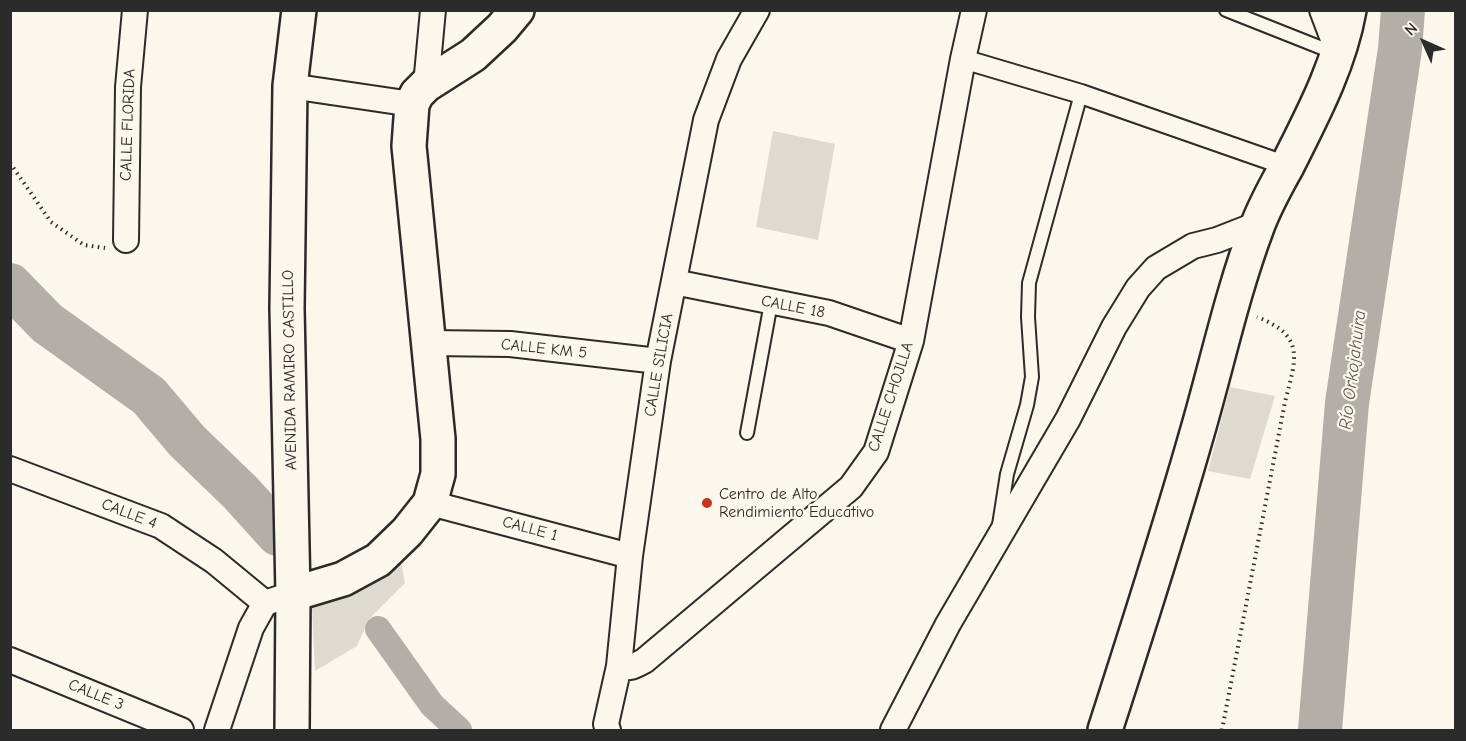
<!DOCTYPE html>
<html>
<head>
<meta charset="utf-8">
<style>
  body { margin:0 }
  #map { position:relative; width:1466px; height:741px; overflow:hidden; background:#fbf7ec; font-family:"Comic Neue",sans-serif }
  canvas { display:block }
  .frame { position:absolute; inset:0; border:12px solid #2b2b2b; pointer-events:none }
  .north { position:absolute; left:1394px; top:12px; width:60px; height:60px; -webkit-text-stroke:4px #fbf7ec; paint-order:stroke; rotate:315deg; font-size:16px; font-weight:700; line-height:24px; text-align:center; color:#2b2b2b }
  .north::after { content:''; display:block; margin:auto; width:21px; height:27px; background:#2b2b2b; clip-path:polygon(50% 0,100% 100%,50% 72%,0 100%) }
</style>
</head>
<body>
<div id="map">
<canvas width="1466" height="741"></canvas>
<div class="frame"></div>
<div class="north">N</div>
</div>
<script>
const c = document.querySelector('canvas').getContext('2d');
c.lineJoin = 'round';
function paint(path, color) { c.fillStyle = color; c.fill(path, 'evenodd'); }
function stroke(path, color, width, dash) { c.strokeStyle = color; c.lineWidth = width; c.lineCap = dash ? 'butt' : 'round'; c.setLineDash(dash || []); c.stroke(path); }
function write(font, color, halo, rows, align = 'center') {
  c.font = font + ' "Comic Neue",sans-serif'; c.lineWidth = 4.5; c.setLineDash([]); c.textBaseline = 'middle'; c.strokeStyle = halo; c.fillStyle = color; for (const [text, x, y, turn = 0] of rows) {
    c.save(); c.translate(x, y); c.rotate((+turn || 0) * Math.PI / 180); c.textAlign = isNaN(turn) ? turn : align; if (halo) c.strokeText(text, 0, 0); c.fillText(text, 0, 0); c.restore();
  }
}
paint(new Path2D(`
  M773,131l62,13 -17,96 -62,-13z
  M1230,387l45,9 -25,83 -42,-8z
  M400,557l5,26 -36,36 -12,27 -42,25 -3,-63 64,-35z`), '#dddad0');
stroke(new Path2D(`
  M378,629l54,76 27,25`), '#b1afa7', 26);
stroke(new Path2D(`
  M10,285l37,38 102,73 38,45 53,51 38,42
  M1320,730l27,-327 53,-354 3,-39`), '#b1afa7', 44);
const service = new Path2D(`
  M1226,10l111,44
  M747,433l24,-130
  M999,525l8,-51 20,-69 5,-28 -4,-60 1,-34 52,-189`);
const pedestrian = new Path2D(`
  M963,59l118,35 206,72`);
const minor = new Path2D(`
  M1322,10l17,45
  M426,85l7,-75
  M290,86l122,18
  M126,240l2,-153 7,-77
  M674,282l155,31 82,28
  M430,343l80,1 148,17
  M10,469l151,57 53,35 51,42
  M430,503l200,53
  M10,660l171,70
  M619,666c11,3 16,0 25,-5l207,-174 25,-35 35,-111 52,-282 11,-49
  M217,730l34,-102 14,-25 15,-5
  M608,730l-2,-6 13,-58 11,-110 28,-195 48,-241 23,-61 28,-49
  M893,730l55,-106 120,-205 46,-92 24,-39 18,-20 37,-22 24,-6 41,-16`);
const secondary = new Path2D(`
  M293,594l50,-15 35,-19 29,-28 23,-29 8,-29v-35l-29,-293 3,-42 5,-10 9,-9 47,-30 29,-27 15,-18
  M1105,730c31,-96 62,-192 90,-290 21,-71 36,-144 62,-213 8,-22 19,-41 30,-61 25,-50 52,-100 62,-156`);
const primary = new Path2D(`
  M292,730l1,-136 -6,-286 3,-222 9,-76`);
stroke(service, '#2b2b2b', 16);
stroke(pedestrian, '#2b2b2b', 22);
stroke(minor, '#2b2b2b', 28);
stroke(secondary, '#2b2b2b', 38);
stroke(primary, '#2b2b2b', 38);
stroke(new Path2D(`
  M10,163l41,59 33,23 21,3
  M1222,730l63,-328c11,-43 21,-66 -28,-85`), '#2b2b2b', 4, [1.5, 4.5]);
stroke(service, '#fbf7ec', 12);
stroke(pedestrian, '#fbf7ec', 18);
stroke(minor, '#fbf7ec', 24);
stroke(secondary, '#fbf7ec', 33);
stroke(primary, '#fbf7ec', 33);
for (const [x, y, r, color] of [
  [707,503,6,"#c8321e"]
]) { const dot = new Path2D(); dot.arc(x, y, r, 0, 2 * Math.PI); c.fillStyle = color; c.fill(dot); stroke(dot, '#fbf7ec', 2); }
write('16px', '#2b2b2b', '#fbf7ec', [
  ["CALLE FLORIDA",128,125,-88],
  ["CALLE 18",793,307,11],
  ["CALLE KM 5",544,349,6],
  ["CALLE SILICIA",659,365,-80],
  ["AVENIDA RAMIRO CASTILLO",290,370,-91],
  ["CALLE CHOJLLA",891,397,-72],
  ["CALLE 4",129,514,21],
  ["CALLE 1",530,529,15],
  ["CALLE 3",96,695,22]
]);
write('16px', '#2b2b2b', '#fbf7ec', [
  ["Centro de Alto",719,494],
  ["Rendimiento Educativo",719,512]
], 'left');
write('italic 18px', '#5a5956', '#fbf7ec', [
  ["Río Orkojahuira",1353,370,-83]
]);
</script>
</body>
</html>
